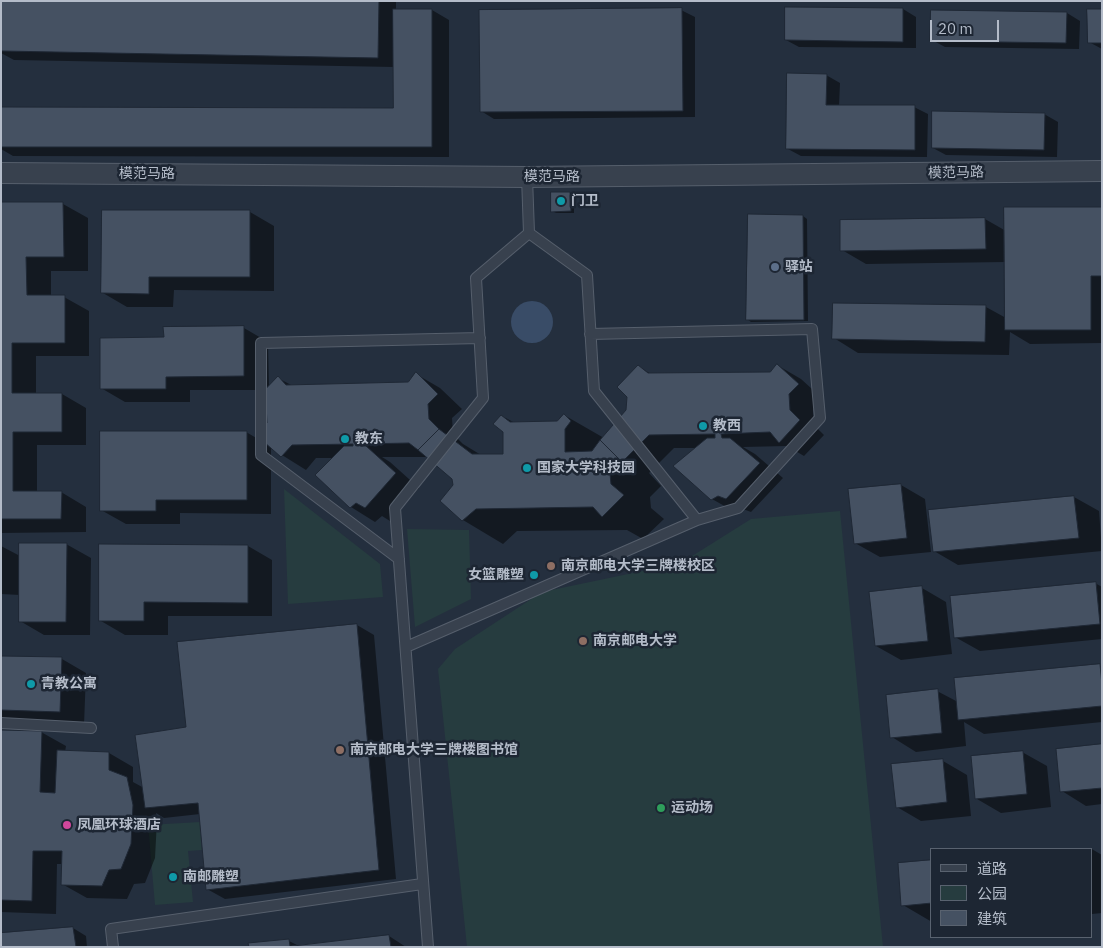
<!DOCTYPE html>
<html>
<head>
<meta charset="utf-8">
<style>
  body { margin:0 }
  #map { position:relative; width:1103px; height:948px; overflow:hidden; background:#242f3e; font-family:"IBM Plex Sans","Noto Sans SC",sans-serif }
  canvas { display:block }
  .frame { position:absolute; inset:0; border:2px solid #b4bcc9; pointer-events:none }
  .legend { position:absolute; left:930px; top:848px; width:162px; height:90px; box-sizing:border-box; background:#1d2633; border:1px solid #59626f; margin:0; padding:6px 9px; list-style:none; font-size:15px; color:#b4bcc9 }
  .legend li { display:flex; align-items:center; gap:10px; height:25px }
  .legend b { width:25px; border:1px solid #59626f }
  .scale { position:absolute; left:930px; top:20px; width:69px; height:22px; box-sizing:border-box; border:2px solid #b4bcc9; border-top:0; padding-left:6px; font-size:15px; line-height:18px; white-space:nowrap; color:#b4bcc9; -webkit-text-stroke:4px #1d2633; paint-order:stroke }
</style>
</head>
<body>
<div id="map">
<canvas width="1103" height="948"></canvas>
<div class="frame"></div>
<ul class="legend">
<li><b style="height:6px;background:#38414e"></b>道路</li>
<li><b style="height:14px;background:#263c3f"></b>公园</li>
<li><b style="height:14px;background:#455162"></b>建筑</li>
</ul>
<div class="scale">20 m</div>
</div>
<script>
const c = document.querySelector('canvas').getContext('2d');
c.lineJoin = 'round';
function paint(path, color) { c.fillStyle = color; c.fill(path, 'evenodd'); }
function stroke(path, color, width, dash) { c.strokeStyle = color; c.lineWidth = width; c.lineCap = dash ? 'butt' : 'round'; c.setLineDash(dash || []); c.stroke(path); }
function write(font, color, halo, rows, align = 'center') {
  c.font = font + ' "IBM Plex Sans","Noto Sans SC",sans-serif'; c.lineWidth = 5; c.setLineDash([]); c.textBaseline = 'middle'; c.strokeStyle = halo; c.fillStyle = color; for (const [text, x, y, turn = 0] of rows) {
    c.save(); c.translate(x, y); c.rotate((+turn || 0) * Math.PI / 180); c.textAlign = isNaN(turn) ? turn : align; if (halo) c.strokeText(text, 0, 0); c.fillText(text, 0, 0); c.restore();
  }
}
paint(new Path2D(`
  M284,489l96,75 3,33 -95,7z
  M840,511l43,436h-416l-29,-278 17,-20 87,-57 139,-29 70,-44z
  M407,529l62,1 2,69 -56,28z
  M200,822l2,28 -14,1 5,51 -38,3 -7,-80z`), '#263c3f');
paint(new Path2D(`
  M511 322a21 21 0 1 1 42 0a21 21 0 1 1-42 0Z`), '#394c67');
paint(new Path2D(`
  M1,1h395v9h36l17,10v137l-436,-1 -12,-7v-40h393v-42l-380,-7 -13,-7z
  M786,8l117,1 13,8v31l-117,-1 -13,-7z
  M681,10l14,7v100l-201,2 -13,-8z
  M1102,11v38l-13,-7z
  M1067,13l13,8 -1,28 -134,-2 -13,-7z
  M826,75l14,8 -1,23 75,1 14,7 -1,43 -126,-1 -13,-7z
  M1044,114l14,8 -1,35 -111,-2 -13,-7z
  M1101,118h1v33h-1z
  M570,193l4,2v18h-18l-4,-2z
  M1,204h62l25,14v53h-37v26h13l25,14v45h-53v38h26l24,14v37h-49v47h24l25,15v25l-85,1z
  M1102,208v135l-72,1 -20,-12 -1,23 -151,-2 -24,-15 152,-31 20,11v-56l-140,2 -24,-14 -1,-29 144,-2 21,12z
  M250,212l24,14v65l-100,-1 -1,17h-46l-24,-14z
  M803,216l4,3 1,102 -57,1 -4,-3z
  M244,328l24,14 1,45 9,-9 15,8 115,-3 8,-9 24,14 22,21 -10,9 1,16 10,10 18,11 24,1 -1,-25 -2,-15 13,7 42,-1 7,-7 40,23 23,-27 11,-45 13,8h119l7,-9 24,14 22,20 -10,10 1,16 10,10 -20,21 -17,-10 -44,1 12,7 28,24 -32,34 -8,-3 -6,4 -25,-14 -15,-51h-23l-25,25 12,13 -11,11 1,11 13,11 -21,20 -16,-9 -110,1 -14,13 -40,-24 -9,-34 -1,-7 -25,-22h-46l8,5 29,26 -29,33 -8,-5 -7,6 -24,-15 -17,-49h-18l-10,12 -24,-15 -11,-9v68l-91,-1v11h-54l-25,-14 145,-78 19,11 3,-19 -2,-34h-76v12h-65l-24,-14 64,-49z
  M901,485l24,14 6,53 -51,5 -25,-14z
  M1074,497l25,14 3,40 -144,14 -24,-14 -4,-40z
  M66,544l25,14 -1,77h-46l-24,-14v-26l-19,-1v-48l19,10z
  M248,546l24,14v56h-104v19h-43l-24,-14z
  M1095,583l7,4v52l-122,12 -25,-14z
  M922,588l24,14 6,52 -51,6 -25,-14z
  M357,625l17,10 22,244 -171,20 -18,-10 -7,-75 -36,4 -8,-5 1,7 -2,38 -10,25 -11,1 -7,15 -40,-1 -25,-14 1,-20h-6l-1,50 -55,-2v-181l40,1 25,14 -1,6 44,1 24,14v15l11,6 43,-60z
  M1,657l61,2 24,14 -2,52 -83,-2z
  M1099,665l3,2v55l-118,12 -20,-12 2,24 -50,6 -24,-15 45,-46 21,11z
  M1102,745v59l-16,2 -24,-15z
  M1022,752l25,14 4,41 -50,6 -24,-14z
  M943,761l24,14 4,41 -50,5 -24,-14z
  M1090,848l12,7v58l-10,1v-65h-15z
  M932,862v60l-29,-17z
  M73,928l13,8 1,11h-86z
  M389,936l17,11h-156l39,-6 10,5z`), '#0007');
const building = new Path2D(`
  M1,1h378l-1,57 -377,-7z
  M785,7l118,1v34l-118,-2z
  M682,8l1,103 -203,1 -1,-102z
  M393,9h39v138h-431v-40l392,1z
  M1087,9h15v34h-14z
  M931,10l136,2 -1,31 -136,-2z
  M787,73l40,1 -1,31h89v45l-129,-1z
  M932,111l113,2 -1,37 -112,-2z
  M551,192h19l1,19 -20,1z
  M1,202h62l1,55h-38l1,38h38v48h-53v50h50v39h-49v59h49l-1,28h-60z
  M1004,207h98v69h-11v54h-86z
  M102,210h148v67h-101v17l-48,-1z
  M748,214l55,1 1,105h-58z
  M985,218l1,31 -146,2v-31z
  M833,303l153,2 -1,37 -153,-3z
  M244,326v50l-78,1v12h-66v-51l64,-1 -1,-10z
  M777,364l22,20 -10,10 1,16 10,10 -21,23 -9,-11 -49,2 1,4h8l30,25 -34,36 -8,-3 -7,4 -38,-34 34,-28h8v-4l-66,1 -27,27 -22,-22 26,-30 1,-13 -10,-10 21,-22 10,8 122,-1z
  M416,372l22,22 -10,10 1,15 10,10 -21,21 -9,-7 -49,1v2h6l30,27 -31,35 -9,-5 -6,5 -35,-33 29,-29h9v-2l-61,1 -11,12 -26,-23 12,-11 -1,-18 -9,-7 21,-22 8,9 122,-3z
  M564,414l7,7 -6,8v23l27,-1 8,-11 22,22 -12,12 1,10 13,11 -22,22 -9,-10 -117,2 -14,12 -22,-20 13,-16 -1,-6 -34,-29 21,-21 33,25h31v-22l-10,-8 8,-9 9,7 47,-1z
  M100,431h147v69h-91v11h-56z
  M901,484l6,54 -53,6 -6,-55z
  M1074,496l5,42 -146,14 -5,-42z
  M19,543h48l-1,79h-47z
  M99,544l149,1v58l-104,-1v19h-45z
  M1096,582l4,42 -146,14 -4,-42z
  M922,586l6,55 -53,5 -6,-54z
  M357,624l22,246 -173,20 -8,-87 -53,5 -10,-73 51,-8 -9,-85z
  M1,656l61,1 -2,55 -59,-2z
  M1100,664l2,21v21l-144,14 -4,-42z
  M938,689l4,44 -52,5 -4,-43z
  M1,730l41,1 -2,61 15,1 2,-43 52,2v18l18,7 6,28 -2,39 -10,25 -12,1 -7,16 -41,-1 1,-34h-29l-1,50 -31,-1z
  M1102,744v44l-42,4 -4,-43z
  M1023,751l4,43 -52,5 -4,-43z
  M943,759l4,43 -51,6 -5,-44z
  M932,860v43l-31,3 -3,-43z
  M73,927l3,20h-75v-14z
  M389,935l2,12h-142l-1,-4 41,-4 1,7z`);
paint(building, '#455162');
stroke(building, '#1f2835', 1);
const service = new Path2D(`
  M590,334l222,-5 8,89 -82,90 -41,12
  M399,559l-138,-104v-112l219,-5
  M406,647l291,-127 -103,-129 -7,-116 -58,-42
  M1,723l90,5
  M113,947l-2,-18 311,-45
  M428,947l-33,-439 88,-110 -7,-120 53,-45 -2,-56`);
const minor = new Path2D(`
  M1,173l526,4 575,-6`);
stroke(service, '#565f6c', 12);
stroke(minor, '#565f6c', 22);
stroke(service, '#38414e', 10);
stroke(minor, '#38414e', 20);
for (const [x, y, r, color] of [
  [561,201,5,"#0f9aa8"],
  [775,267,5,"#5c6f8a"],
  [703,426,5,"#0f9aa8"],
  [345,439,5,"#0f9aa8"],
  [527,468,5,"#0f9aa8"],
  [551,566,5,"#8d6e63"],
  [534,575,5,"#0f9aa8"],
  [583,641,5,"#8d6e63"],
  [31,684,5,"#0f9aa8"],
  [340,750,5,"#8d6e63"],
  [661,808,5,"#2e9e5b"],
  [67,825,5,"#d1479c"],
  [173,877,5,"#0f9aa8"]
]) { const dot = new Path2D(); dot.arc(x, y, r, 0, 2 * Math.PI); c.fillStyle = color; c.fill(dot); stroke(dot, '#1d2633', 2); }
write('14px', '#b4bcc9', '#1d2633', [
  ["模范马路",956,173,-1],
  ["模范马路",147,174],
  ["模范马路",552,177]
]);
write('bold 14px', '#b4bcc9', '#1d2633', [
  ["门卫",571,201],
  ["驿站",785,267],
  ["教西",713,426],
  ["教东",355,439],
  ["国家大学科技园",537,468],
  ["南京邮电大学三牌楼校区",561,566],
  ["女篮雕塑",524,575,"right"],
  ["南京邮电大学",593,641],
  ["青教公寓",41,684],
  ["南京邮电大学三牌楼图书馆",350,750],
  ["运动场",671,808],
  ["凤凰环球酒店",77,825],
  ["南邮雕塑",183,877]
], 'left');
</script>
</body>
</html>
